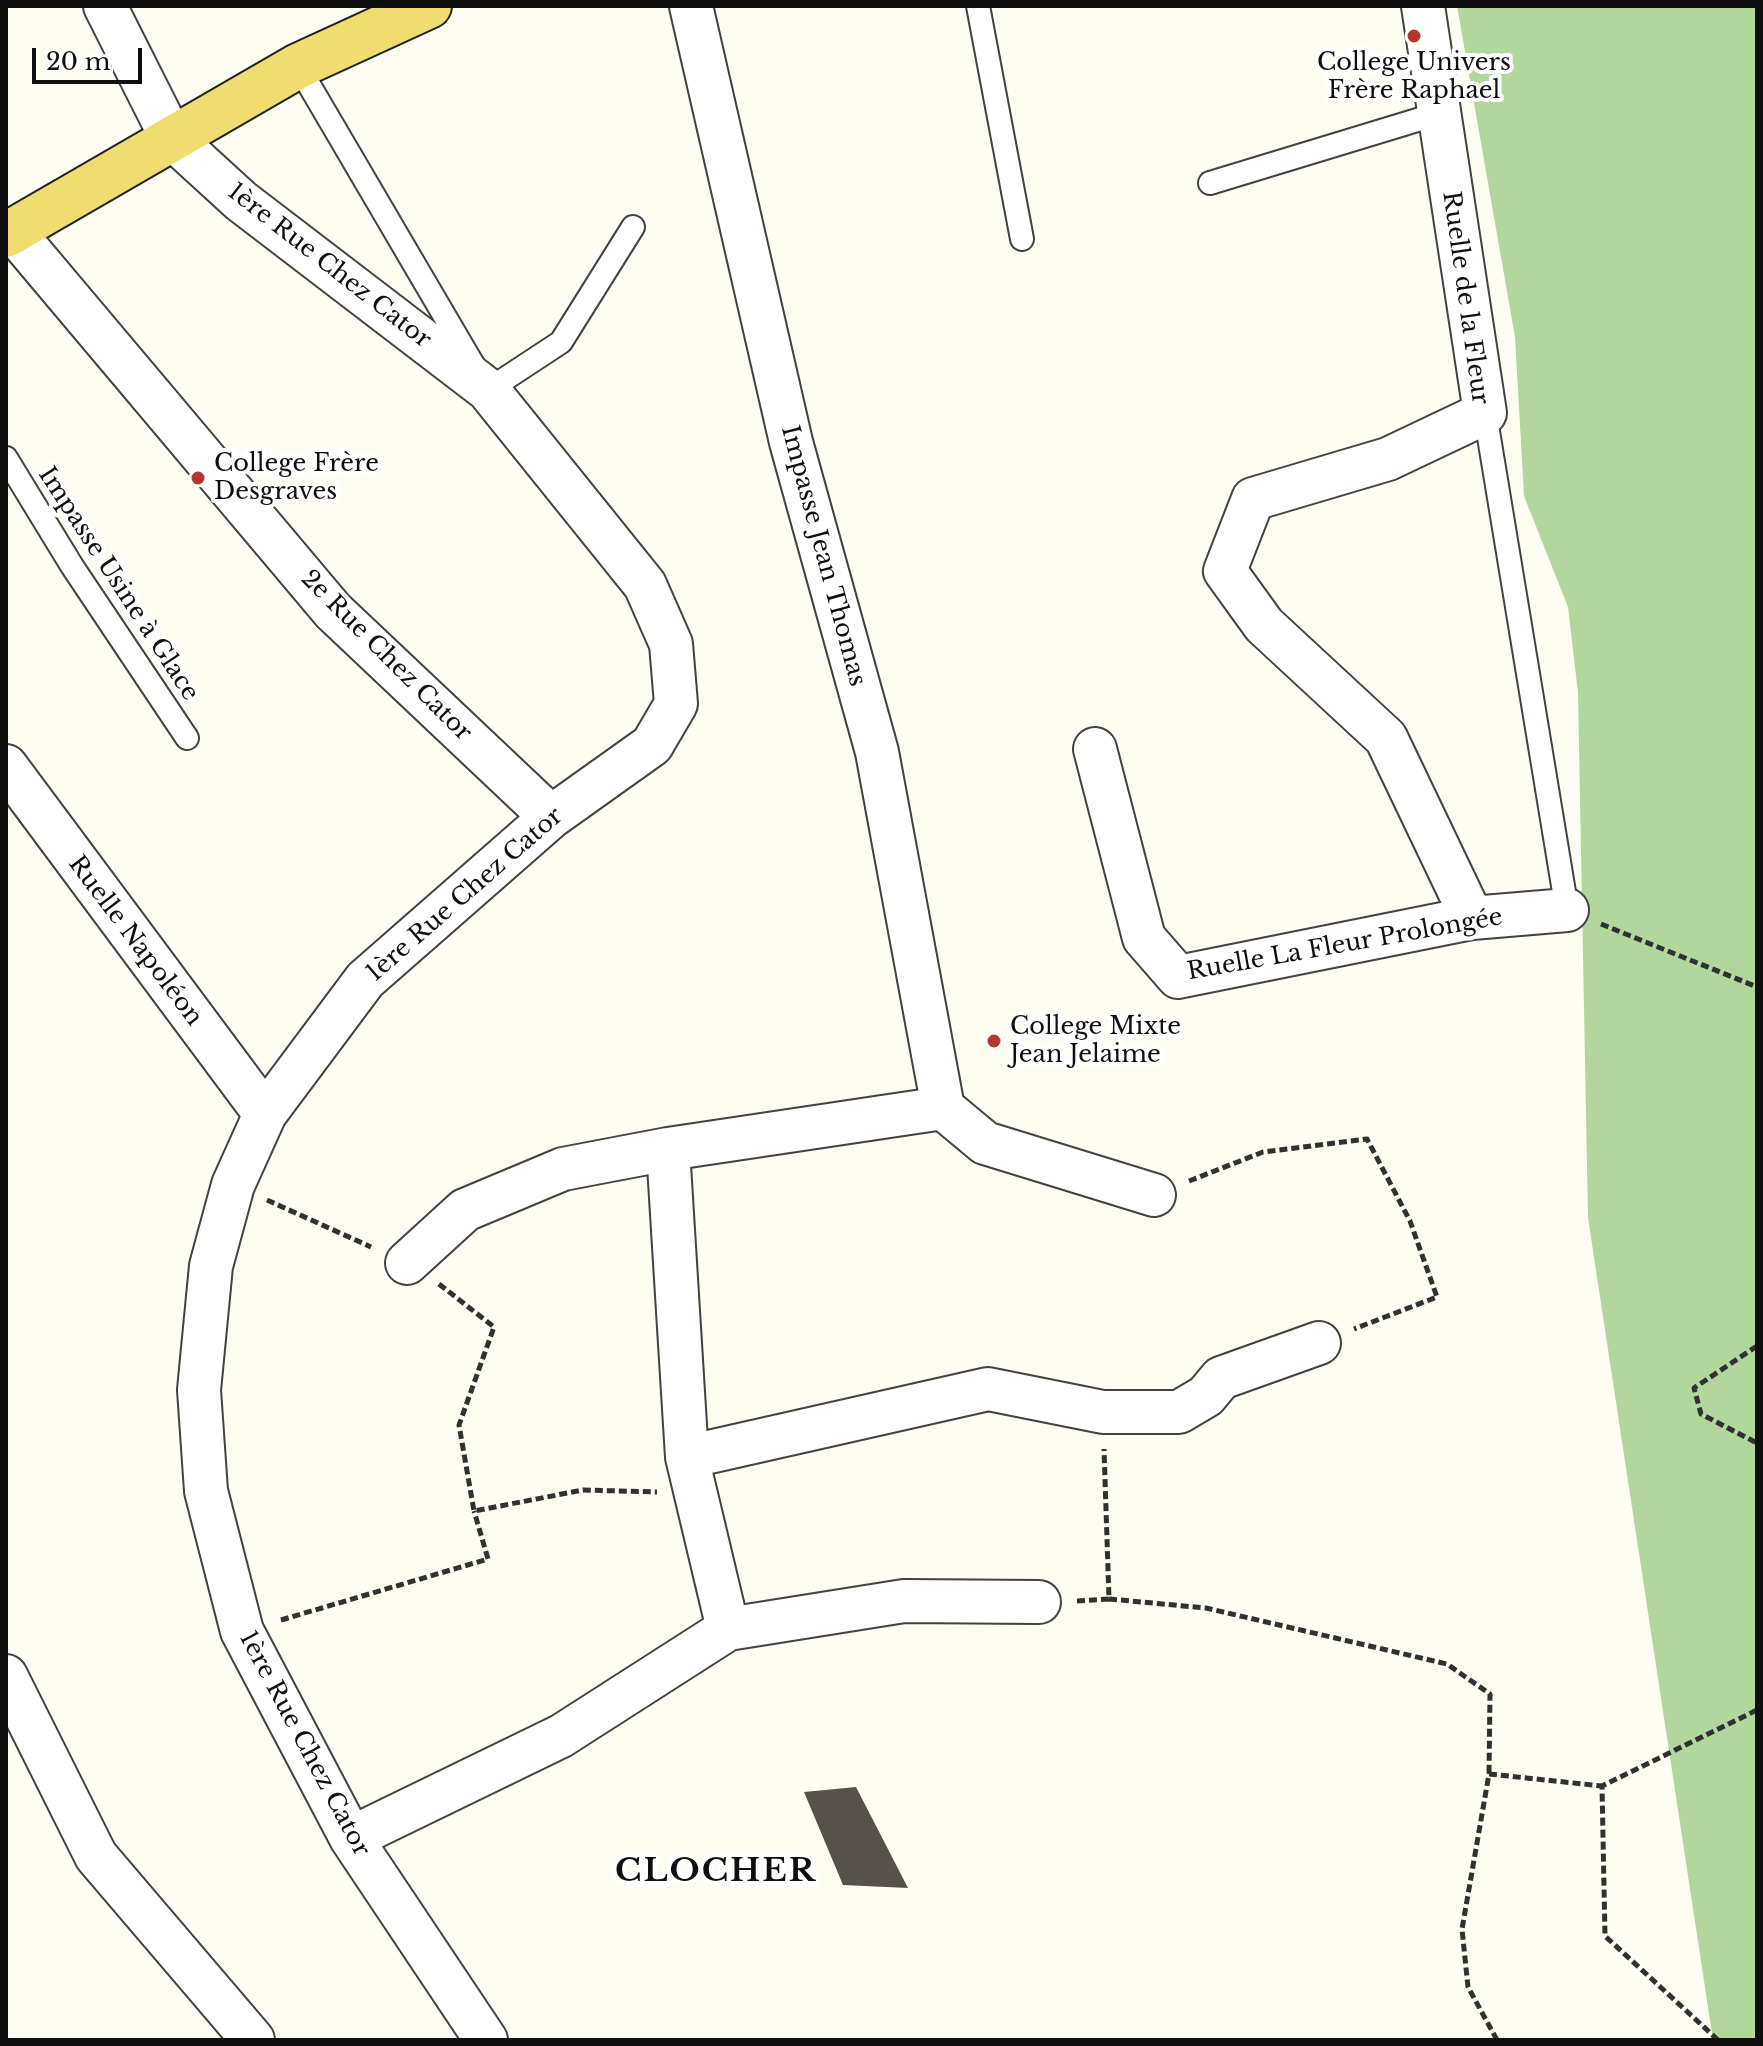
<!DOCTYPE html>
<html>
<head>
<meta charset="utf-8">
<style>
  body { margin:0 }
  #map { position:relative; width:1763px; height:2046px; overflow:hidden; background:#fefdf1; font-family:"Libre Baskerville",serif }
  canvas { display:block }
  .frame { position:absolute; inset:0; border:8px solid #0f0f0f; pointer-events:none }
  .scale { position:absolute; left:32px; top:48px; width:110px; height:36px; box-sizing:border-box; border:4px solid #0f0f0f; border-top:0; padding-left:10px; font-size:24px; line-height:28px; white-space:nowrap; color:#0f0f0f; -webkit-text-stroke:6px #fff; paint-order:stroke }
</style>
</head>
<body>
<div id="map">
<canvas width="1763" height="2046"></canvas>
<div class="frame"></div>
<div class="scale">20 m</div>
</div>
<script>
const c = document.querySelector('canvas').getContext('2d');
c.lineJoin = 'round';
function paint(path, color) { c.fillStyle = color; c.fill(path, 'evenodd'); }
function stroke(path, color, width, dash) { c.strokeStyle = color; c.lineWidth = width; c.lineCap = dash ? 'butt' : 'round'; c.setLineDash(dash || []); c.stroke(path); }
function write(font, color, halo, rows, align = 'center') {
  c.font = font + ' "Libre Baskerville",serif'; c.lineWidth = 8; c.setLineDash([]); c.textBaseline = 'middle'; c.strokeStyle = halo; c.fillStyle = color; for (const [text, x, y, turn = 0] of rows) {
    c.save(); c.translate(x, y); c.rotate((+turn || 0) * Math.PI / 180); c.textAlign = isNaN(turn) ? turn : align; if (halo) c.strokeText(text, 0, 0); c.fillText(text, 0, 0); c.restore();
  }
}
paint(new Path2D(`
  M1457,6h300v2034h-44l-125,-822 -10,-525 -10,-86 -44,-111 -9,-159z`), '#b1d79d');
paint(new Path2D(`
  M856,1787l52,101 -65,-3 -39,-93z`), '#57514c');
const lane = new Path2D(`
  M978,6l44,233
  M298,66l190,324 73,-48 72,-115
  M1210,183l227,-69
  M1485,413l82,497
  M6,458l66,108 115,172`);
const street = new Path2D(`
  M105,6l66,131 70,64 247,189 157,195 26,59 5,60 -24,41 -101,72 -186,163 -100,134 -32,71 -22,81 -12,124 7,101 36,140 109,207 135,202
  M691,6l100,436 86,310 66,356
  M1423,6l62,407 -97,46 -135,40 -28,72 39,54 122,113 86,180
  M12,230l321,381 218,206
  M1095,749l49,189 34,39 294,-59 95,-8
  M6,766l259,348
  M668,1149l19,308 41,172
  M407,1263l58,-53 98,-41 105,-20 275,-41 42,35 169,52
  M687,1457l301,-68 115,23h76l27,-16 15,-18 98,-35
  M6,1676l90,180 157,184
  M351,1838l210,-102 167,-107 176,-28 135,1`);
const primary = new Path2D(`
  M6,235l292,-169 131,-60`);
stroke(lane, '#424242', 26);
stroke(street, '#424242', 46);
stroke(primary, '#202020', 48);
stroke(new Path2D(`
  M1601,924l156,63
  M1189,1181l74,-29 104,-13 43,82 27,76 -83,32
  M267,1200l104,47
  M439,1284l55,43 -35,98 15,86 109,-21 74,2
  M1757,1346l-63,42 7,26 56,29
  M1109,1599l97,9 241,56 43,30 -1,80
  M1077,1601l32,-2 -5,-150
  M281,1620l207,-61 -14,-48
  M1497,2040l-29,-53 -6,-58 27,-155 113,12
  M1718,2040l-113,-104 -3,-150 155,-76`), '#313131', 5, [8, 4]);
stroke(lane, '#fff', 22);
stroke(street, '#fff', 42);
stroke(primary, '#f0dd6f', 44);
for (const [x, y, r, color] of [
  [1414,36,8,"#b6362f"],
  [198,478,8,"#b6362f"],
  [994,1041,8,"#b6362f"]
]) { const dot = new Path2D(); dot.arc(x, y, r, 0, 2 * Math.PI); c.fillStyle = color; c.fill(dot); stroke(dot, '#fff', 3); }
write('24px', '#0f0f0f', '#fff', [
  ["College Univers",1414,63,"center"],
  ["Frère Raphael",1414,91,"center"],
  ["College Frère",214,464],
  ["Desgraves",214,492],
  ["College Mixte",1010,1027],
  ["Jean Jelaime",1010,1055]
], 'left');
write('24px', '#0f0f0f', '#fff', [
  ["1ère Rue Chez Cator",329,266,38],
  ["Ruelle de la Fleur",1465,298,82],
  ["Impasse Jean Thomas",823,556,75],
  ["Impasse Usine à Glace",118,584,57],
  ["2e Rue Chez Cator",386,656,45],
  ["1ère Rue Chez Cator",465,895,-41],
  ["Ruelle Napoléon",135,941,53],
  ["Ruelle La Fleur Prolongée",1345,945,-10],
  ["1ère Rue Chez Cator",304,1744,62]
]);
c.letterSpacing = '2px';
write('bold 32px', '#0f0f0f', '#fff', [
  ["CLOCHER",716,1872]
]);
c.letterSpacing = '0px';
</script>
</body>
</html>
